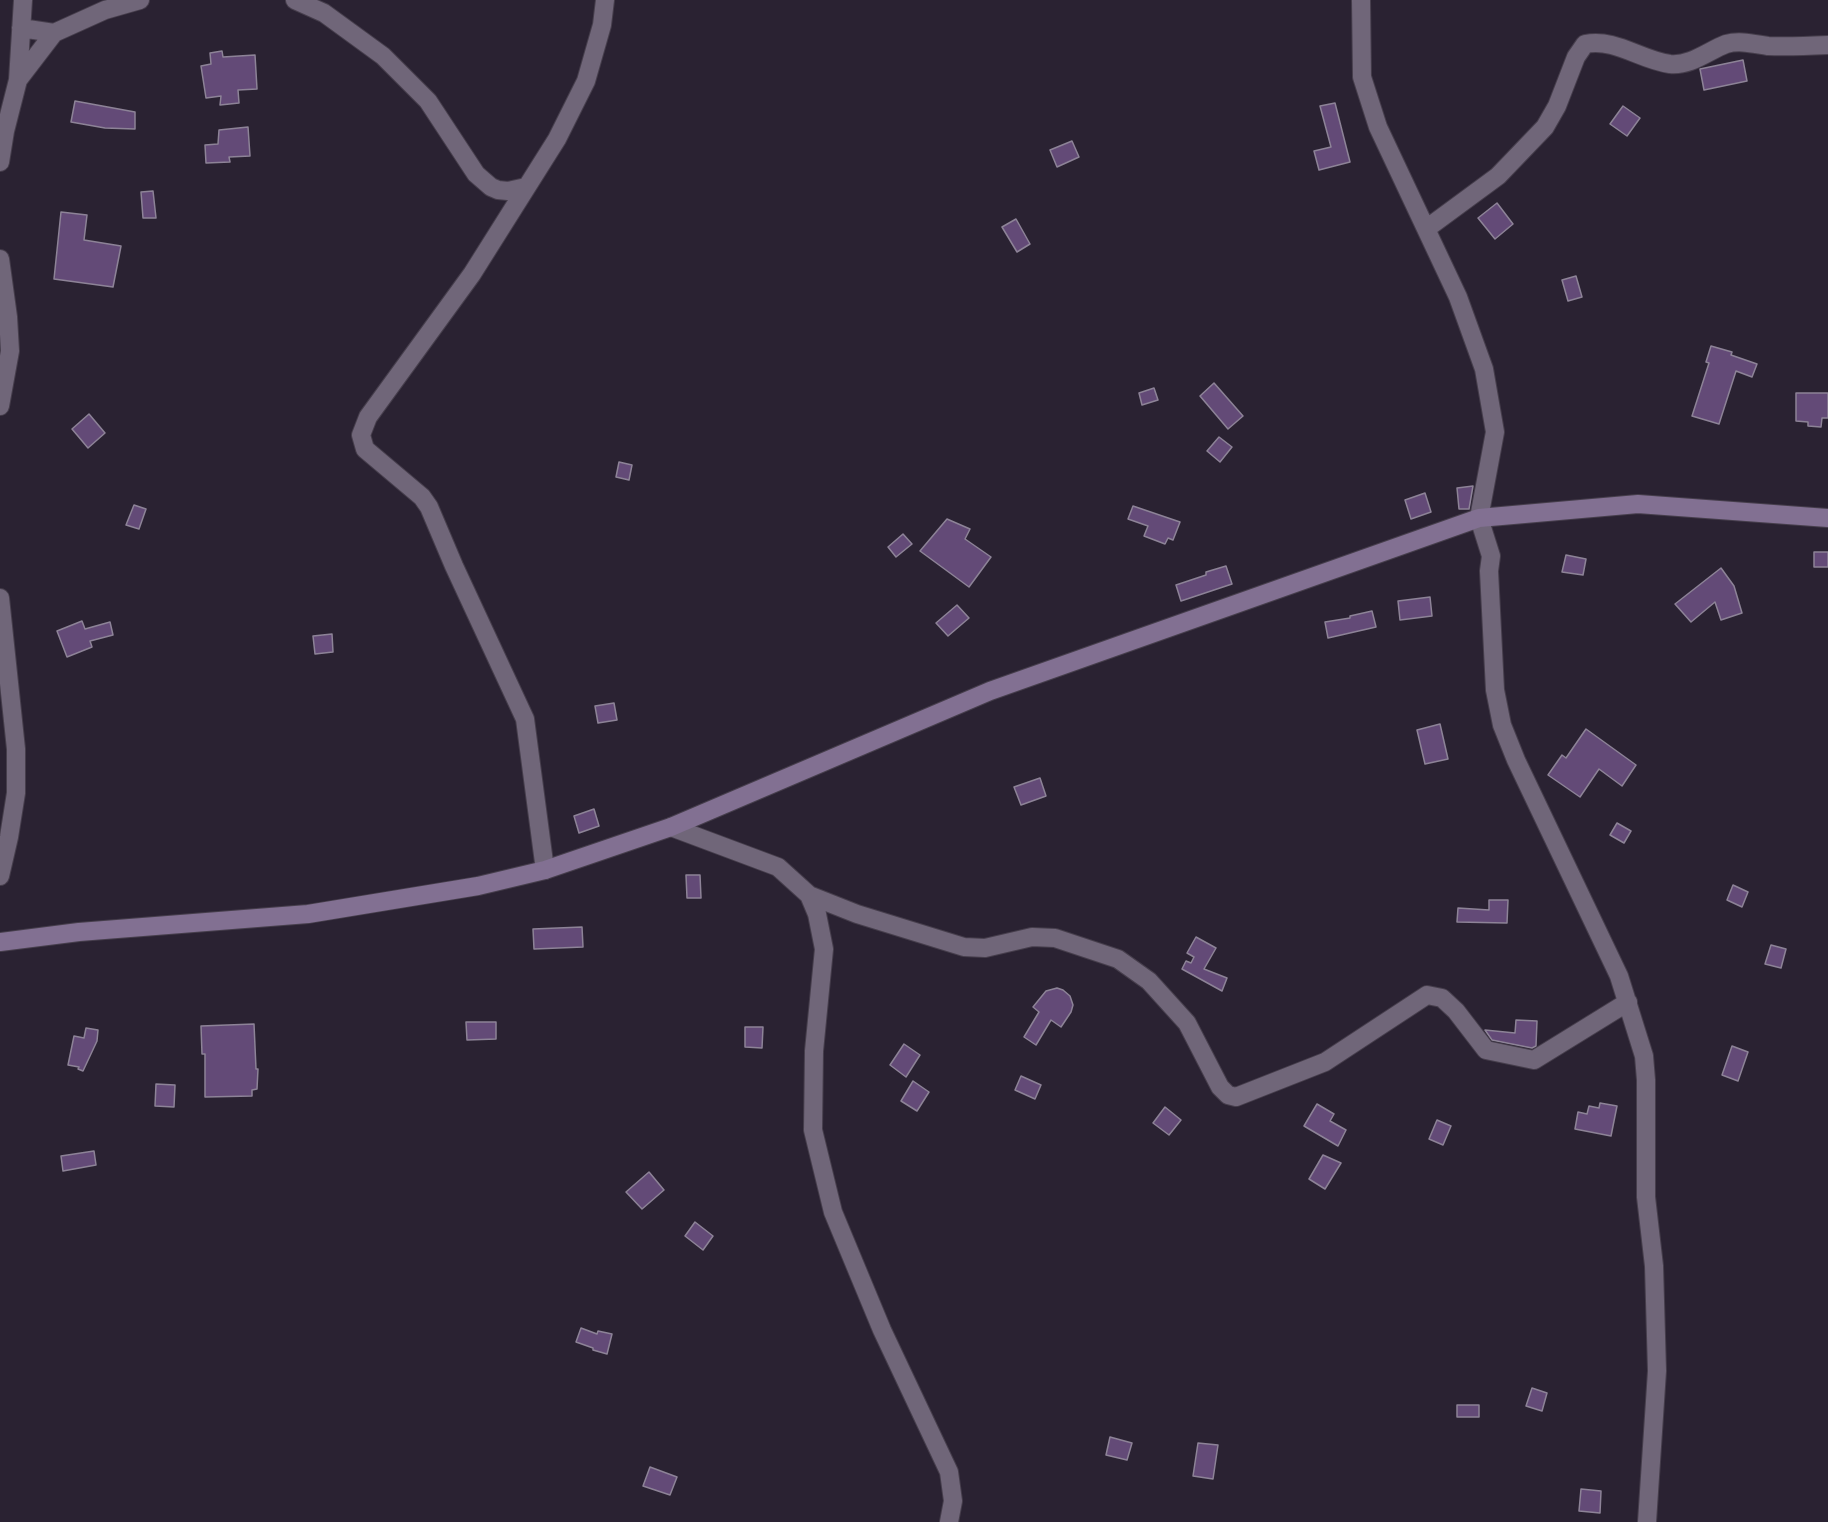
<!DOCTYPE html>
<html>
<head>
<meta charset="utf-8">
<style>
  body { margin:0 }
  canvas { display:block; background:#2a2232 }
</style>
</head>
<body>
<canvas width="1828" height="1522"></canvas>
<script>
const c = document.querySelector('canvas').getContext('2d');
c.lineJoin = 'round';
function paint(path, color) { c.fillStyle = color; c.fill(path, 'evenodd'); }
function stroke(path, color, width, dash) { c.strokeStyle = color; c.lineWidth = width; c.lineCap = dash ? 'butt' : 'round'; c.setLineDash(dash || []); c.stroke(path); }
const building = new Path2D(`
  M222,51l1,6 32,-2 2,34 -19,1 1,13 -19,2 1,-9 -15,2 -5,-32 10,-2 -1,-11z
  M1743,60l4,21 -43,9 -4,-21z
  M75,101l60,11v17l-30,-1 -34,-6z
  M1335,103l15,59 -31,8 -5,-19 17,-4 -11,-41z
  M1623,106l17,12 -13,18 -17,-12z
  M248,127l2,29 -21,1 1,5 -24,1 -1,-18 13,-1 1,-14z
  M1072,141l7,16 -22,10 -7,-17z
  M153,191l3,27h-13l-2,-26z
  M1497,203l16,21 -18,15 -17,-21z
  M61,212l26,3 -3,25 37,6 -8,41 -59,-8z
  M1016,219l14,25 -13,8 -15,-25z
  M1576,276l6,21 -14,4 -6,-21z
  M1711,346l21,6 -1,3 26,9 -5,13 -16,-6 -17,53 -27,-8 17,-53 -3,-1z
  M1214,383l29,33 -15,13 -28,-33z
  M1154,388l4,12 -16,5 -3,-12z
  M1796,393h32v25h-6l-1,9 -13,-1v-4l-12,-1z
  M89,414l16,19 -17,15 -16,-19z
  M1219,437l13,10 -12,15 -13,-11z
  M619,462l13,3 -3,15 -13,-3z
  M1473,486l-4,23h-10l-2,-21z
  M1425,493l6,19 -20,7 -6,-19z
  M134,505l12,4 -7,20 -13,-4z
  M1133,506l47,16 -7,18 -5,-2 -3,6 -21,-8 4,-10 -20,-7z
  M947,519l23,10 -5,10 26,18 -22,30 -49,-36z
  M903,534l9,10 -16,13 -8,-10z
  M1814,552h14v15h-14z
  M1566,555l20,4 -3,16 -21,-3z
  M1226,566l6,18 -51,17 -5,-16 30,-10v-3z
  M1721,568l13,18 8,27 -21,7 -6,-18 -24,20 -16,-18z
  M1430,597l2,19 -32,4 -2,-19z
  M957,605l12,13 -21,18 -12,-13z
  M1372,611l4,16 -48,11 -3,-16 25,-4v-2z
  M82,621l3,8 25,-7 3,13 -23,6 2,6 -25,10 -10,-26z
  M332,634l1,18 -18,2 -2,-18z
  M614,703l3,17 -19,3 -3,-17z
  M1440,724l8,35 -23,5 -8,-34z
  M1586,729l50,36 -14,21 -23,-17 -19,28 -32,-22 14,-20 4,3z
  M1040,778l6,18 -25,9 -7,-18z
  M594,809l5,17 -20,7 -5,-17z
  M1617,823l14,8 -7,12 -14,-8z
  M686,875h14l1,23h-14z
  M1733,885l15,7 -6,15 -15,-7z
  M1489,900h19l-1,23 -50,-1 1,-14 31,2z
  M582,927l1,20 -49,2 -1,-20z
  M1196,937l20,11 -12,21 23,9 -5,13 -40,-22 4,-8 5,2 3,-6 -7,-4z
  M1771,945l15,4 -5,19 -16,-4z
  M1057,988l6,2 7,6 3,9 -2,7 -10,15 -10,-7 -15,25 -12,-8 15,-25 -6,-5 13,-16z
  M1516,1020l21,1 -1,25 -4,2 -40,-8 -7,-10 30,3z
  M466,1022h30v17l-29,1z
  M254,1024l2,45h2l-1,20 -5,1v6l-47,1v-43h-3l-1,-28z
  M745,1027h18l-1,21 -17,-1z
  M86,1028l12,2 -1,11 -14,30 -5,-2 1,-2 -11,-2 6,-29 10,2z
  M904,1044l16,11 -14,22 -16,-12z
  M1732,1046l16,6 -10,29 -16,-6z
  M1021,1076l20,9 -6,14 -20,-9z
  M913,1081l16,11 -12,19 -16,-10z
  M156,1084l19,1 -1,22 -19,-1z
  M1600,1103l17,3 -6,30 -36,-7 3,-17 9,2 2,-8 10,2z
  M1317,1104l17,10 -4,7 16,9 -8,16 -34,-20z
  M1165,1107l16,13 -12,15 -16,-12z
  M1437,1120l14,6 -8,19 -14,-6z
  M94,1151l2,14 -33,6 -2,-15z
  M1323,1155l18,8 -16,26 -16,-10z
  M649,1172l15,18 -22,19 -16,-17z
  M695,1222l18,14 -10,14 -18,-14z
  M581,1328l16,6 1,-3 14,3 -5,20 -14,-4v-2l-17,-6z
  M1532,1388l15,5 -5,18 -16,-5z
  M1457,1405h22v12h-22z
  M1110,1437l22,6 -5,17 -21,-5z
  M1198,1443l20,2 -5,34 -20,-3z
  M650,1467l27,10 -7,18 -27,-9z
  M1581,1489l20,2 -1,22 -21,-2z`);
paint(building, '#634a77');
stroke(building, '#8d8397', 1.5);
const street = new Path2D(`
  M295,0l29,13 59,43 45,45 48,73 15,13 7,3 10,1 18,-4
  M1361,0l1,77 16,50 80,170 26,72 11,63 -16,86 12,38 -2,15 6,119 7,35 14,35 103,216 25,80 2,24v117l8,69 3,105 -10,151
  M21,28l33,5
  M18,80l36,-47 51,-23 35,-10
  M0,162l5,-31 13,-51 5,-80
  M1426,229l72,-53 47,-49 12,-21 19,-49 9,-13c31,-6 55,16 85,20 21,2 38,-13 56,-20 14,-4 28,0 42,2 19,1 40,0 60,-1
  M0,259l8,58 2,34 -10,55
  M0,598l16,151v44l-7,44 -9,39
  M671,827l107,40 31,28 8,19 7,35 -10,102 -1,79 20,82 49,118 67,142 4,29 -4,21
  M545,870l-20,-151 -71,-153 -25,-59 -7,-10 -57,-48 -4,-14 7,-18 104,-143 85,-135 29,-58 16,-56 3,-25
  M809,895l48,19 107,33 21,1 47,-11 23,1 63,21 31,22 38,42 33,64 8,8 8,2 89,-35 102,-67 15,3 14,13 30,39 48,10 94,-58`);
const secondary = new Path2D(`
  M0,942l79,-10 229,-18 170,-28 67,-16 126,-43 319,-136 489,-173 159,-14 190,14`);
stroke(street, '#463e4c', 20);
stroke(secondary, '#463e4c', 20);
stroke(street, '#706679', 18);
stroke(secondary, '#827092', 18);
</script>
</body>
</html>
